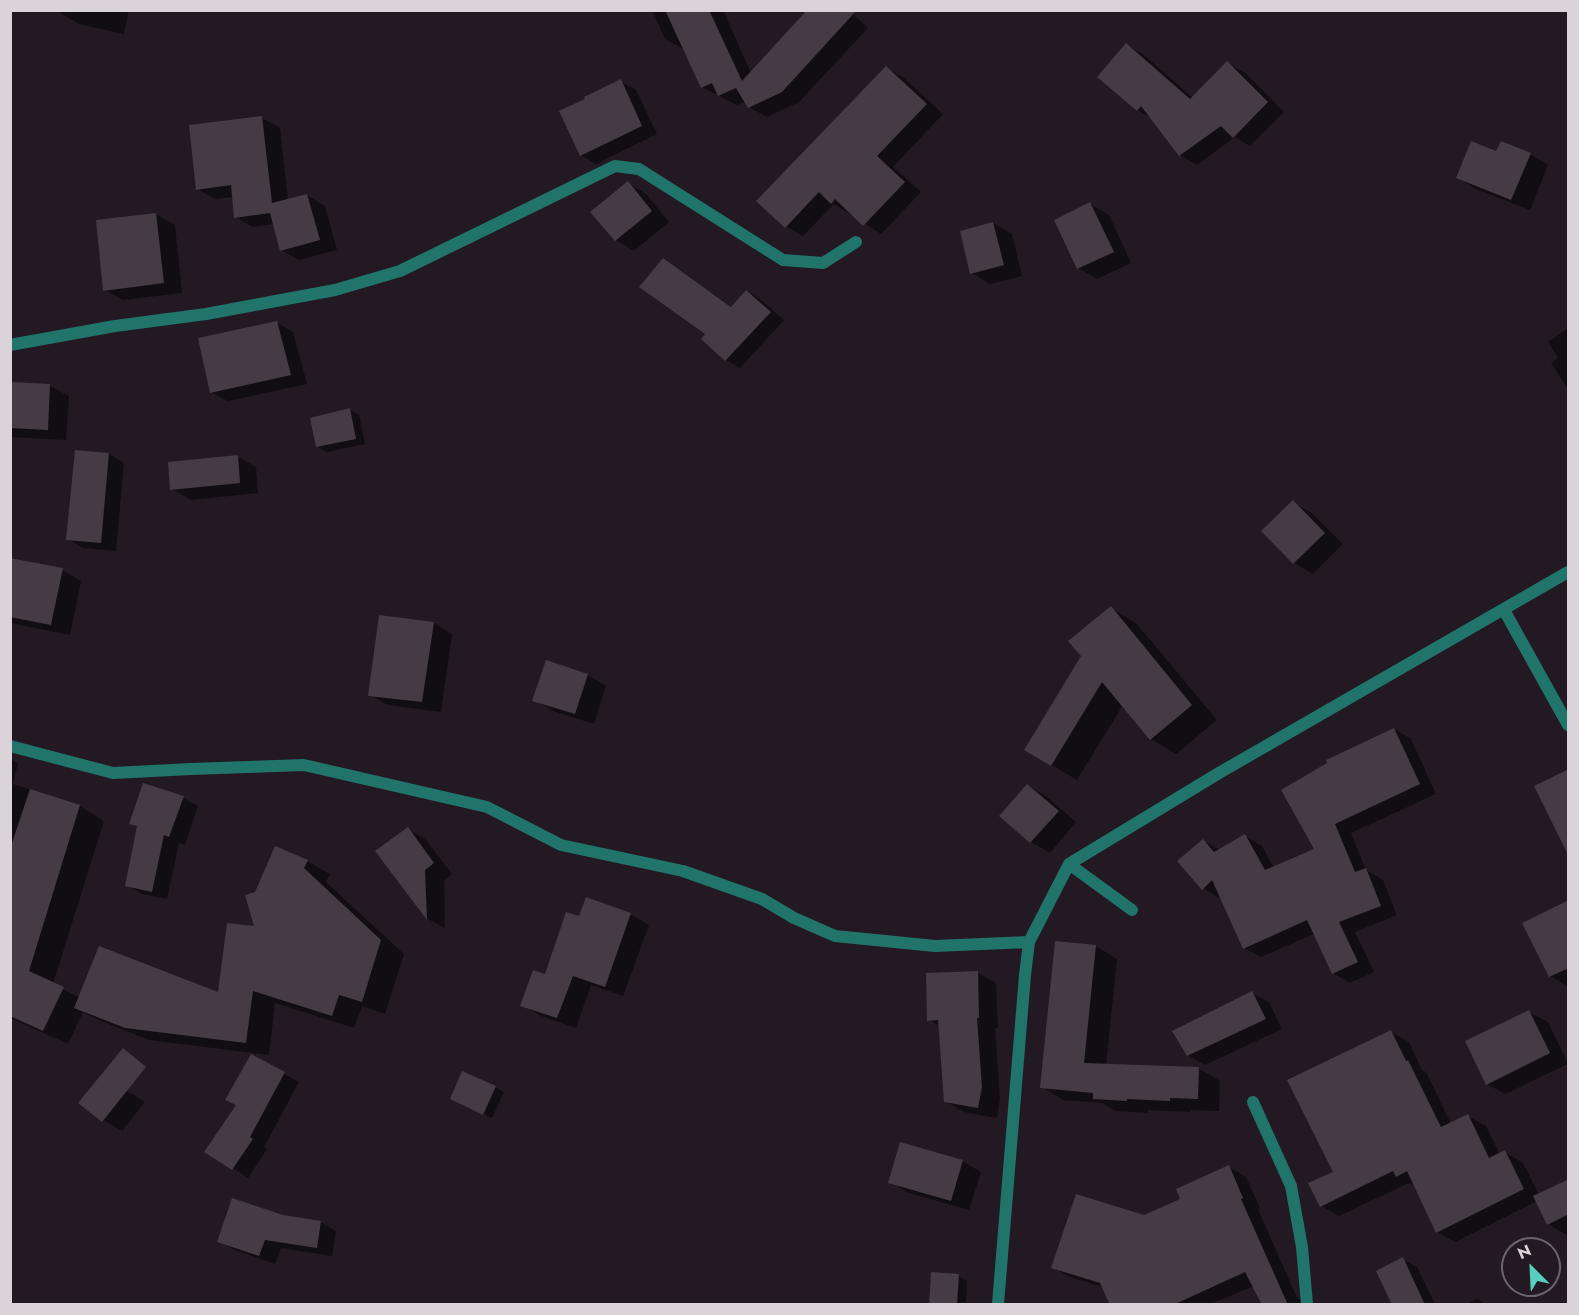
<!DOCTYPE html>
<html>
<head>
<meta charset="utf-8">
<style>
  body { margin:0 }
  #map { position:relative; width:1579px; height:1315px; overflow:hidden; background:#221923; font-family:Jost,sans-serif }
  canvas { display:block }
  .frame { position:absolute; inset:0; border:12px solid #dad4da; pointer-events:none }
  .north { position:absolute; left:1501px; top:1237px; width:60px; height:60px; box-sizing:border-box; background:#221923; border:2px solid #6c646c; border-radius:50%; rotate:336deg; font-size:16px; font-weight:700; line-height:24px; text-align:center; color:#dad4da }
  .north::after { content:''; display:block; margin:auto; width:21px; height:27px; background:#58cebf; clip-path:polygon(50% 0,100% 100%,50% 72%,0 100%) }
</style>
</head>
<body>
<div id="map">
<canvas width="1579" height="1315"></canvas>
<div class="frame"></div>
<div class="north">N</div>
</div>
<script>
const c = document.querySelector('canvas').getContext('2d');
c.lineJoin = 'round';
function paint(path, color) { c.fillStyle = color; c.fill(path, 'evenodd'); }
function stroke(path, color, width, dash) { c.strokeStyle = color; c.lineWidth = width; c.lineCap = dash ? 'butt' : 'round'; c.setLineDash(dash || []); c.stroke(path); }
paint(new Path2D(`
  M61,10h68l-5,24 -45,-10 -19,-11z
  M652,10h71l28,63 98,-63 19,18 -69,74 -32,15 -18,-10 -3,-6 -9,4 -35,-18 -18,-39 -1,1 -18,-10z
  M1127,45l17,10 49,43 35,-35 17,10 39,39 -34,34 -15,-9 -38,28 -17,-10 -29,-37 -14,-8z
  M887,68l17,10 39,36 -50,53 28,25 -40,42 -47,-30 -31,32 -17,-10z
  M620,81l16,9 21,44 -61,30 -15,-9z
  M262,118l18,10 8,72 19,-5 18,11 12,44 -38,10 -18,-10 -7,-26 -21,3 -18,-10 -2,-20 -18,2 -18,-10z
  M1497,153l33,1 18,11 -18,45 -54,-21 -18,-11z
  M628,183l18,11 23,28 -35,29 -18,-11z
  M1090,204l19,11 22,48 -34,16 -19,-11z
  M156,214l19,11 7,68 -59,7 -18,-10z
  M993,223l19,11 10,42 -32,8 -18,-11z
  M663,260l14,8 55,39 15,-16 13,8 24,21 -44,48 -14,-8 -23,-21 4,-5z
  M276,322l17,10 14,52 -79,17 -17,-9z
  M1568,328v61l-17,-26 7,-5 -10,-16z
  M10,383l40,3 19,10 -3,44 -56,-3z
  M350,410l9,5 6,29 -38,8 -9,-5z
  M76,451l33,3 15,9 -8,88 -33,-3 -15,-9z
  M238,457l18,10 2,26 -67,7 -19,-11z
  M1293,502l19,11 31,31 -30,30 -19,-11 -31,-32z
  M10,560l52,10 19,11 -11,54 -60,-12z
  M1111,608l25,15 81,97 -41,34 -25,-15 -28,-34 -46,75 -51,-30z
  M434,623l18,11 -11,78 -53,-7 -18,-10z
  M588,675l18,11 -12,38 -41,-13 -19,-11z
  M1394,729l17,10 25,55 -85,39 15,37 17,10 14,35 -42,17 19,40 -24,11 -17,-10 -19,-39 -53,23 -17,-9 -23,-52 -2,2 -16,-10 1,-47 16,9 25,-14 17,10 12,22 42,-18z
  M10,759l8,4 -5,21 67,22 24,15 -51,163 27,14 139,-4 37,-66v-35l51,-32 23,13 -4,8 78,72 -19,60 -23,-8 -8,22 -79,-25 -6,52 -120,-15 -50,-20 -16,-8 -15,32 -58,-26z
  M1028,786l18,10 30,26 -26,31 -19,-11 -30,-26z
  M183,798l15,8 -13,39 -6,-2 -12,56 -25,-5 -15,-9 12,-58 -8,-4z
  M408,829l18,11 26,34 -8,7 1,47 -17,-9 -51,-68z
  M1568,901v85h-1l-17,-10z
  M630,914l19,11 -26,71 -32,-11 -15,43 -35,-12 -19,-11 24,-29 34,-58z
  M1096,946l21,13 -11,106 92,3 22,13 -1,30 -28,-1v2l-43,-2v3l-32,-2 -14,-8 -39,-3 -21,-13z
  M978,973l18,10 2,45h-3l5,71 -3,19 -33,-6 -19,-11 -5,-75 -11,-6z
  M1252,993l17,9 13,27 -77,36 -17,-10z
  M1529,1012l19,10 20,42 -63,30 -18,-10z
  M1391,1032l18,10 13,28 4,2 25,52 17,-8 18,10 14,29 5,-3 18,11 16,32 29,-15v54l-1,1 -19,-11 -11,-23 -82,41 -18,-10 -22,-46 -6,-3 -70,33 -18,-10z
  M251,1056l48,26 -35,65 3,2 -19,29 -41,-27 31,-46z
  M95,1084l32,7 18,11 -23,29 -19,-11z
  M495,1087l9,5 -12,26 -32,-14z
  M962,1161l19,11 -12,38 -60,-17 -19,-11z
  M1229,1167l17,10 14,31 -2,1 39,89 5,3 2,3h-40l-10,-18 -43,18h-52l-89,-27 -17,-10 91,-50 38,-17z
  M282,1216l39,6 15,9 -4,25 -51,-8 -6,16 -40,-14 -16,-9z
  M1402,1259l15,8 18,37h-41z
  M958,1276l9,5 -1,23h-35z
  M1477,1299l9,5h-20z`), '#0007');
paint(new Path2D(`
  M665,10h44l33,71 65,-71h50l-75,82 -34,16 -12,-20 -18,8 -6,-13 -11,5z
  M1126,43l64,56 37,-38 41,41 -35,36 -12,-12 -42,30 -38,-50 -4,5 -40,-34z
  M886,66l41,38 -50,52 28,26 -42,44 -28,-27 -4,5 -12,-12 -34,36 -29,-27z
  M621,79l21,47 -62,30 -21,-45 26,-12 -1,-2z
  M262,116l10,87 35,-9 13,46 -40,11 -10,-38 -36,5 -3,-33 -35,5 -7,-65z
  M1471,141l25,10 5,-10 30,12 -20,47 -55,-22z
  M628,181l24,30 -37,30 -25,-29z
  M1090,202l24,50 -37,17 -23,-49z
  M156,213l8,70 -61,8 -7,-71z
  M993,222l11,43 -34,9 -10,-43z
  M663,258l68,49 15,-17 25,22 -46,49 -24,-22 4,-5 -66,-47z
  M277,321l14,54 -81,18 -12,-55z
  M10,382l40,2 -2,46 -38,-2z
  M350,408l6,31 -40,8 -6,-29z
  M75,450l34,3 -8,90 -35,-3z
  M238,455l2,28 -70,7 -2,-28z
  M1293,500l32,33 -32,31 -32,-33z
  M10,558l53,10 -12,57 -41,-8z
  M1111,606l81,99 -42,35 -48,-58 -51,84 -27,-16 57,-94 -13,-15z
  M379,615l55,7 -12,80 -54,-6z
  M546,660l42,14 -13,40 -43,-13z
  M1394,728l26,56 -85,40 20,48 11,-4 15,38 -42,16 19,40 -26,12 -25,-54 -64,29 -31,-69 -10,10 -25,-29 26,-22 11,13 31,-18 20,36 49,-21 -33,-59 46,-27 -1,-3z
  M1569,769v88l-35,-71z
  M143,783l41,13 -15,41 -5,-2 -12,57 -27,-6 12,-60 -8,-2z
  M1027,784l32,27 -29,32 -31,-27z
  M30,789l50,16 -51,166 35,16 -21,44 -33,-15v-167z
  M408,827l26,36 -9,7 2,50 -52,-69z
  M275,846l33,14 -4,8 77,72 -19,62 -23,-7 -7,21 -79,-25 -7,52 -121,-15 -51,-20 25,-62 119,46 9,-69 27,3 -9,-31 10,-3z
  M586,897l45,16 -26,74 -32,-11 -16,42 -37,-12 13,-36 12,4 21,-62 13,4z
  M1569,900v68l-20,9 -27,-54z
  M1055,941l41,4 -12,118 115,4 -1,32 -28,-1v3l-43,-2v2l-34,-2v-6l-53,-5z
  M978,971l1,47h-2l5,69 -4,21 -34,-6 -6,-82 -11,1 -1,-48z
  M1252,991l14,28 -79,37 -15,-25z
  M1529,1010l21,43 -64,32 -21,-44z
  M1391,1030l15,31 2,-1 33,67 27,-13 21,44 16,-8 19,39 -88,44 -29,-62 -11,6 -3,-6 -73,36 -12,-24 25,-11 -46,-92z
  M123,1048l23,19 -44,55 -24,-19z
  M251,1054l34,18 -35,65 3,2 -21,31 -28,-18 32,-47 -11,-5z
  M462,1071l34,15 -13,29 -33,-16z
  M900,1142l63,18 -12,41 -63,-18z
  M1229,1165l14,33 -2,1 47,106h-26l-17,-33 -72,33h-63l-10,-22 -49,-15 25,-74 68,21 36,-16 -4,-10z
  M1569,1179v35l-22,11 -14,-29z
  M232,1198l51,17 38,6 -4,27 -52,-8 -6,16 -42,-14z
  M1403,1257l22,48h-33l-16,-34z
  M931,1272l28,2 -2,31h-28z`), '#443b45');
stroke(new Path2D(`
  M10,345l105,-19 91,-12 129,-24 65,-19 215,-105 24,3 144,91 40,3 33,-21
  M1504,610l64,115
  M10,746l103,27 78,-4 113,-4 183,42 74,38 122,26 79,28 32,19 41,18 100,10 94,-4
  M1069,864l63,46
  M1253,1102l38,84 11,61 5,57
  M998,1304l27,-329 4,-33 40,-78 150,-91 349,-201`), '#20746a', 12);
</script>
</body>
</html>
